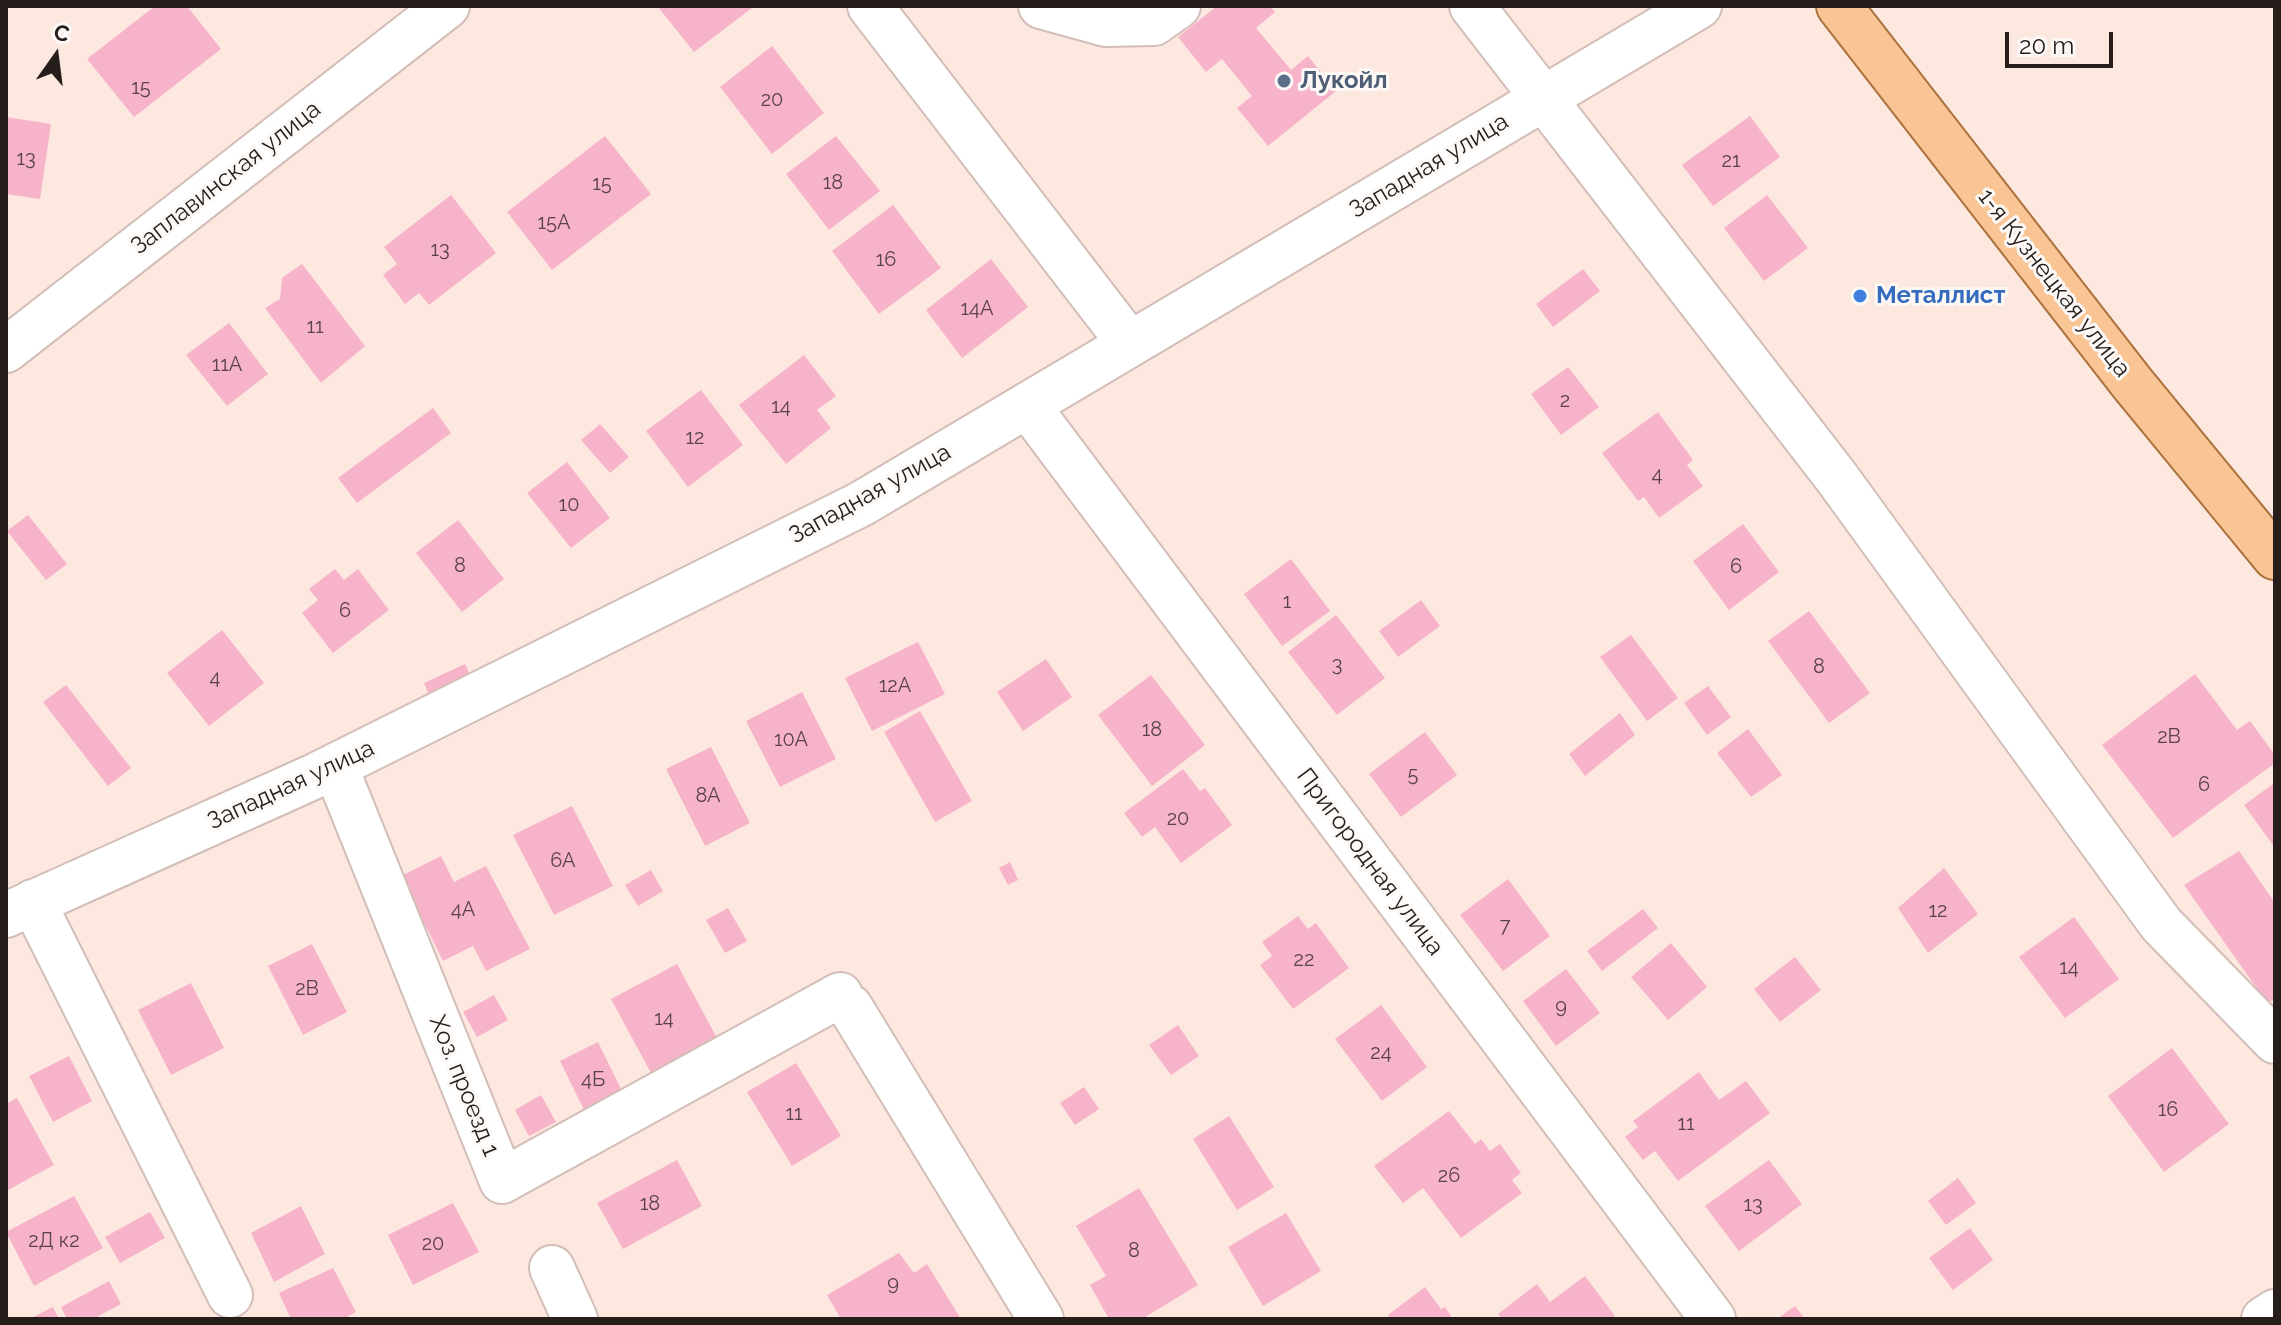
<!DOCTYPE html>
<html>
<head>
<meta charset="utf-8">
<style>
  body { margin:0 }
  #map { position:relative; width:2281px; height:1325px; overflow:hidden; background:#fde8e0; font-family:Raleway,sans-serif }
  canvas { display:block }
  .frame { position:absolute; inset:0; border:8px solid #251e1b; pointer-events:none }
  .north { position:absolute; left:16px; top:16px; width:80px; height:80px; -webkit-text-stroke:6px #fdf9f7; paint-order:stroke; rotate:14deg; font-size:22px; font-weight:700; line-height:32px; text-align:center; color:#251e1b }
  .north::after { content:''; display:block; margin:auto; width:28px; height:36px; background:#251e1b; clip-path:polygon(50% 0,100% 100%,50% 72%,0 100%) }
  .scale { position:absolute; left:2005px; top:32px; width:108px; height:36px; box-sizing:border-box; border:4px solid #251e1b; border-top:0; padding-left:10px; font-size:24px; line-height:28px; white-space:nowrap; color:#251e1b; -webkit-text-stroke:6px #fdf9f7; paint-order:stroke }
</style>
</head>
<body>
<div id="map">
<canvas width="2281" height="1325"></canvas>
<div class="frame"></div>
<div class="north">С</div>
<div class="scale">20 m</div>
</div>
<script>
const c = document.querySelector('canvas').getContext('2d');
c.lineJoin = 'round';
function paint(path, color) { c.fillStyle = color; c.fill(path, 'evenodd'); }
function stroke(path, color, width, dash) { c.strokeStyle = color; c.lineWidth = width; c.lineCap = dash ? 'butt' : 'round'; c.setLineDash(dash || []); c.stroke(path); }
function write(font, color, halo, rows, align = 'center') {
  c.font = font + ' Raleway,sans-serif'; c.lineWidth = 6; c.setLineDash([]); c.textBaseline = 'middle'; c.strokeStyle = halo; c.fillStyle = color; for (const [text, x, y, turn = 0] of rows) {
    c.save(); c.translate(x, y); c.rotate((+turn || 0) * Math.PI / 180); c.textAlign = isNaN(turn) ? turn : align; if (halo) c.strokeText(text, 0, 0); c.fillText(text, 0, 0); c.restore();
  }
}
paint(new Path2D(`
  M155,6h32l34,43 -87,68 -47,-58z
  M660,6h91l1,2 -58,44 -36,-45z
  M1217,6h53l5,6 -19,16 35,42 17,-14 28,35 -68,55 -31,-38 15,-12 -30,-37 -16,13 -28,-35z
  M772,46l52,67 -52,41 -52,-67z
  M1750,116l30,41 -67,49 -31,-41z
  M6,117l45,7 -11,75 -34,-5z
  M605,136l46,58 -99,76 -45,-58z
  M836,136l44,55 -51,39 -43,-56z
  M451,195l45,58 -67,52 -10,-12 -14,11 -22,-29 14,-11 -13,-17z
  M1767,195l41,53 -44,33 -40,-53z
  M893,205l48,63 -62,46 -47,-63z
  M991,259l37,48 -66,51 -36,-48z
  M302,264l63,82 -44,37 -56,-75 15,-9 2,-21z
  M1583,269l17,22 -47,36 -17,-23z
  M229,323l39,51 -41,32 -41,-51z
  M804,355l32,41 -19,14 14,18 -45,36 -47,-59z
  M1568,367l31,40 -38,28 -30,-41z
  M701,390l42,55 -55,42 -42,-56z
  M433,408l18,25 -94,70 -19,-25z
  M1658,412l35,48 -6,5 16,21 -44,32 -15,-21 -6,4 -36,-48z
  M600,424l29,33 -19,16 -29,-33z
  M567,462l43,56 -39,30 -44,-55z
  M28,515l39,49 -21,16 -39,-49z
  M458,520l46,59 -42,33 -46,-59z
  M1743,524l36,48 -50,38 -36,-49z
  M1291,559l39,52 -48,35 -38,-52z
  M335,569l9,11 14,-11 31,41 -56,43 -31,-40 16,-13 -9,-11z
  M1421,600l19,26 -42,31 -19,-26z
  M1809,611l61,82 -41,30 -61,-82z
  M1336,615l49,63 -48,37 -49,-63z
  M222,630l42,53 -55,43 -42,-53z
  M1631,635l47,63 -31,23 -47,-64z
  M918,642l27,52 -73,37 -27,-53z
  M1046,659l26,38 -49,34 -26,-39z
  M465,664l9,19 -42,19 -8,-19z
  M2195,674l42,56 13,-9 25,34v8l-102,75 -71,-93z
  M1151,675l54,70 -53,41 -54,-71z
  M66,685l65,83 -23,18 -65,-84z
  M1708,686l23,31 -24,18 -23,-32z
  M802,692l34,67 -56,28 -34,-66z
  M920,711l52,90 -37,21 -51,-90z
  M1620,713l15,22 -50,41 -16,-22z
  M1748,729l34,46 -31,22 -34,-44z
  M1425,732l32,43 -56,42 -32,-43z
  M711,747l39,76 -45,23 -39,-77z
  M1183,769l17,22 5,-3 27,37 -51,38 -26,-36 -13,10 -18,-24z
  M2273,784l2,3v61l-31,-43z
  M572,806l41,80 -59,29 -41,-80z
  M2239,851l36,52v96l-8,4 -83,-118z
  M441,856l13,26 32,-16 44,83 -44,22 -13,-25 -30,15 -42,-85z
  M1010,862l8,18 -10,5 -9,-17z
  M1944,868l34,46 -50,39 -30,-45z
  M651,870l12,21 -25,15 -13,-21z
  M1508,879l42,57 -47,35 -43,-56z
  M728,908l19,33 -22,12 -19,-33z
  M1643,909l15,19 -56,43 -15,-20z
  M1298,916l10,13 8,-6 33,45 -56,41 -33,-44 12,-9 -10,-14z
  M2074,917l45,62 -54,39 -46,-61z
  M1671,943l36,44 -39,33 -37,-43z
  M312,944l35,68 -44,23 -35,-69z
  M1795,957l26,33 -41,32 -26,-33z
  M677,964l40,74 -66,35 -40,-74z
  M1566,969l34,44 -44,33 -33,-45z
  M191,983l33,65 -53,27 -33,-65z
  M494,995l14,25 -31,17 -14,-25z
  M1381,1005l46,62 -45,34 -47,-62z
  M1178,1025l21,31 -28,19 -22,-30z
  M598,1042l28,57 -38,19 -28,-57z
  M2172,1048l57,76 -65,48 -56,-76z
  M69,1056l23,45 -39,21 -24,-46z
  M796,1063l45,73 -49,30 -45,-74z
  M1699,1072l20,28 27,-19 24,32 -92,68 -23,-30 -12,9 -18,-23 13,-10 -5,-6z
  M1084,1087l15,22 -24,16 -15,-22z
  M541,1095l15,27 -27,14 -14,-26z
  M17,1098l37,67 -48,26v-87z
  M1449,1111l26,33 6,-5 9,12 10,-7 21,29 -9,7 10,13 -61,45 -38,-50 -20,15 -29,-37z
  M1229,1116l45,71 -37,23 -44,-71z
  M677,1160l25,46 -79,43 -26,-46z
  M1769,1160l33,44 -63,47 -34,-45z
  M1958,1178l18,25 -30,22 -18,-24z
  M1139,1188l59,97 -56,34h-33l-19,-34 16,-9 -30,-50z
  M74,1196l29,52 -69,38 -28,-54z
  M453,1203l26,49 -66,33 -25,-50z
  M301,1206l24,48 -51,28 -23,-49z
  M150,1212l15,26 -45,25 -15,-26z
  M1286,1213l35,58 -58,35 -35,-59z
  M1970,1228l23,32 -40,30 -24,-32z
  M899,1253l15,20 13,-9 34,55h-120l-14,-24z
  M333,1268l23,44 -13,7h-52l-12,-26z
  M1585,1276l30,40 -4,3h-109l-4,-5 39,-30 13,18z
  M109,1281l12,23 -28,15h-26l-6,-12z
  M1425,1287l16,22 4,-2 8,12h-62l-3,-4z
  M1795,1306l10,13h-28z
  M53,1307l6,12h-30z`), '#f7b3ca');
const minor = new Path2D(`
  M870,6l260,338
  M1041,6l65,18 48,-1 24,-17
  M1472,6l365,472 324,446 114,117
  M6,350l441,-344
  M1027,405l686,914
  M335,766l167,415 338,-186
  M33,902l197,393
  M6,915l309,-139 546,-272 838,-498
  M850,1007l191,312
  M552,1268l23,51
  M2264,1319l11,-7`);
const major = new Path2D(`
  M1839,6l293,377 143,174`);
stroke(minor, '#d2beb6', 48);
stroke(major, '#ac713c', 48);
stroke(minor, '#fff', 44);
stroke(major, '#f9c595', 44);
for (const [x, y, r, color] of [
  [1284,81,8,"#5c6f8a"],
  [1860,296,8,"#3f7fe0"]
]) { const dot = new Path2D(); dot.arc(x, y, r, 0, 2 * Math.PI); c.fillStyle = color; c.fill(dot); stroke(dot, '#fdf9f7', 3); }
write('20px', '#5a4347', null, [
  ["15",141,88],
  ["20",772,100],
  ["13",26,159],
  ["21",1731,161],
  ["18",833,183],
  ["15",602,184],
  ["15А",554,223],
  ["13",440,250],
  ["16",886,260],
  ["14А",977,309],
  ["11",315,327],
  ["11А",227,365],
  ["2",1565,401],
  ["14",781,407],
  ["12",695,438],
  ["4",1657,475],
  ["10",569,505],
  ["8",460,566],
  ["6",1736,567],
  ["1",1287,602],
  ["6",345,611],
  ["3",1337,665],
  ["8",1819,667],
  ["4",215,678],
  ["12А",895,686],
  ["18",1152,730],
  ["2В",2169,737],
  ["10А",791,740],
  ["5",1413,775],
  ["6",2204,785],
  ["8А",708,796],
  ["20",1178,819],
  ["6А",563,861],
  ["4А",463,910],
  ["12",1938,911],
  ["7",1505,926],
  ["22",1304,960],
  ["14",2069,968],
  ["2В",307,989],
  ["9",1561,1007],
  ["14",664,1019],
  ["24",1381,1053],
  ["4Б",593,1080],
  ["16",2168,1110],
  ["11",794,1114],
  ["11",1686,1124],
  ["26",1449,1176],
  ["18",650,1204],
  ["13",1753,1205],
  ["2Д к2",54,1241],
  ["20",433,1244],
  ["8",1134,1251],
  ["9",893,1284]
]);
write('bold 24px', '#4e5e75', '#fdf9f7', [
  ["Лукойл",1300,81]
], 'left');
write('24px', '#251e1b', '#fdf9f7', [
  ["Западная улица",1429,166,-31],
  ["Заплавинская улица",226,178,-38],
  ["1-я Кузнецкая улица",2054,283,52],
  ["Западная улица",870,494,-29],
  ["Западная улица",291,785,-25],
  ["Пригородная улица",1370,862,53],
  ["Хоз. проезд 1",464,1086,68]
]);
write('bold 24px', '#366cbe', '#fdf9f7', [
  ["Металлист",1876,296]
], 'left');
</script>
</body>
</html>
